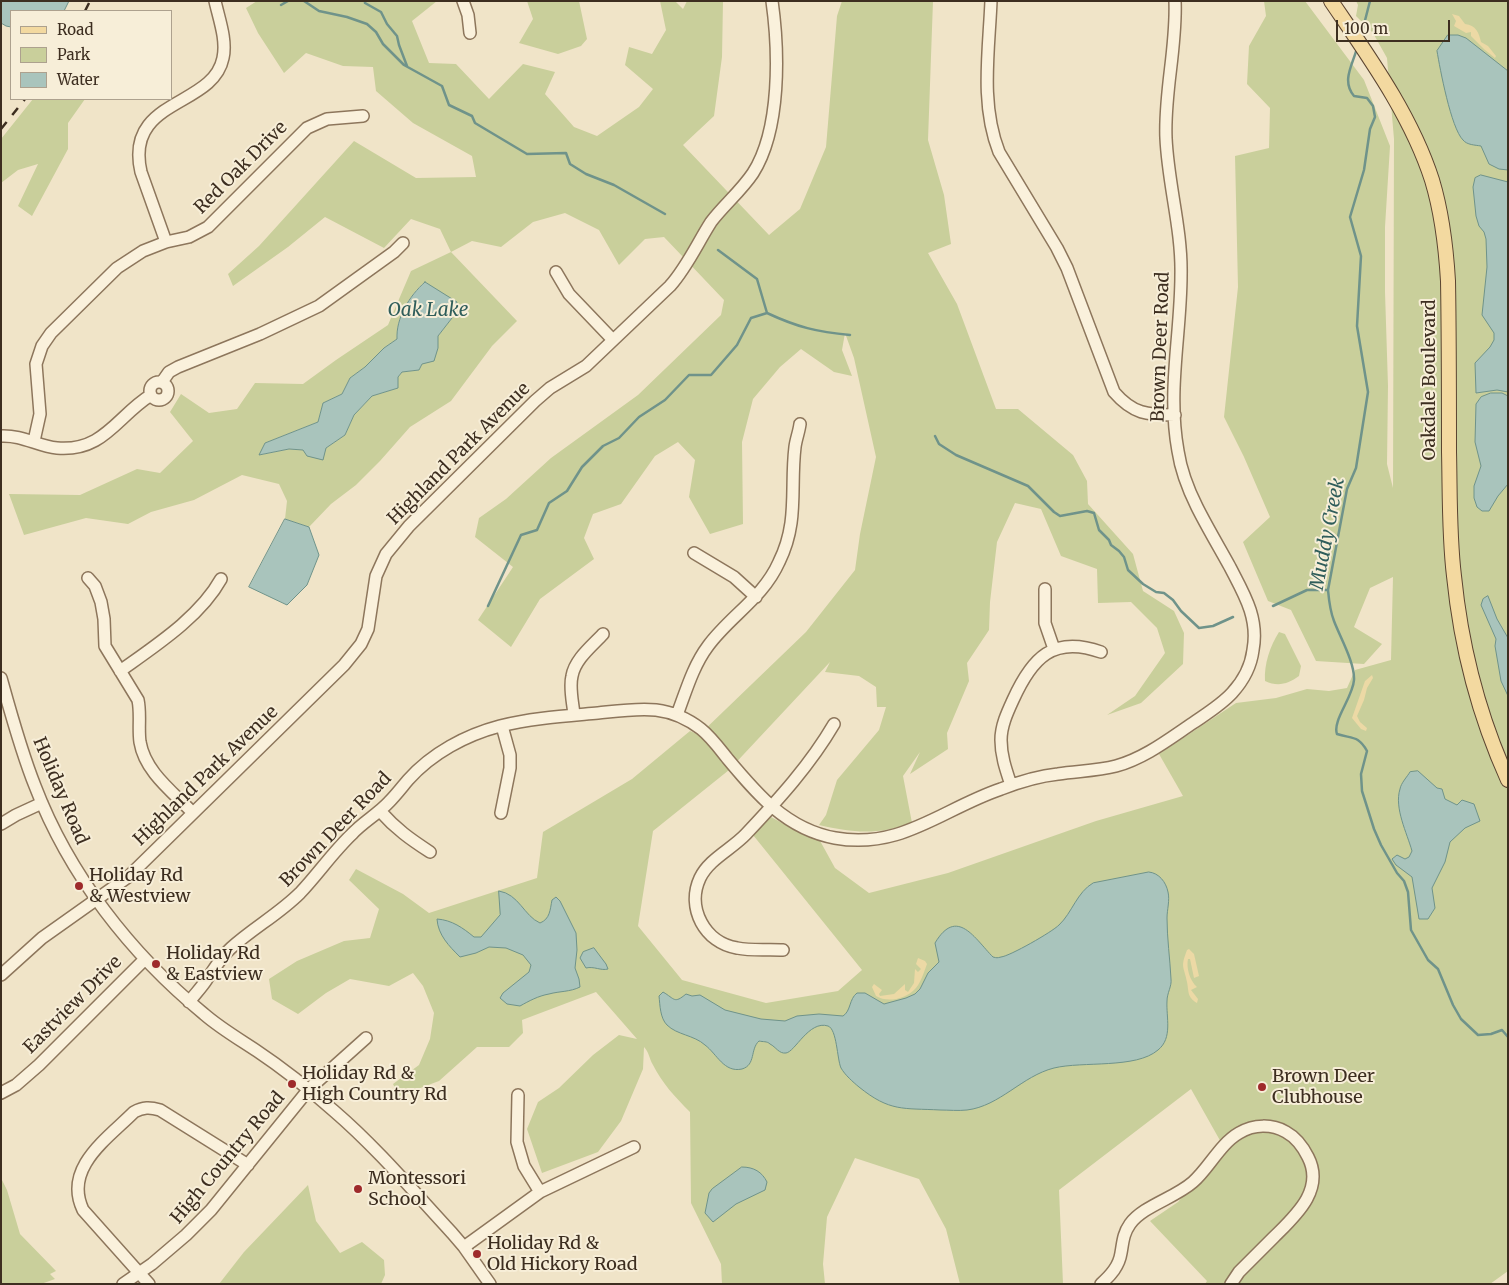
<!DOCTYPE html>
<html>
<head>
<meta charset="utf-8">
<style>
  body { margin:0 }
  #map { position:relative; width:1509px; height:1285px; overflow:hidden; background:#f0e4c8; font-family:Merriweather,serif }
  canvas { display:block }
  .frame { position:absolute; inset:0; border:2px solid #3d2e20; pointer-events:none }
  .legend { position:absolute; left:10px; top:10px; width:162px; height:90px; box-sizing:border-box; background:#f7eed8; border:1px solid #ada18e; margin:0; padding:6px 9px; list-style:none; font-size:15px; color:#3d2e20 }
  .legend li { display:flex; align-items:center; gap:10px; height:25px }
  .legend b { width:25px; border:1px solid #ada18e }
  .scale { position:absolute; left:1336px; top:20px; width:114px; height:22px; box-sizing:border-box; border:2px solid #3d2e20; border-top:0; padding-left:6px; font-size:15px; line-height:18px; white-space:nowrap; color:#3d2e20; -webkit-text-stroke:4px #f7eed8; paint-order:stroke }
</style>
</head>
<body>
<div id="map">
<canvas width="1509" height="1285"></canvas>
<div class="frame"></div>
<ul class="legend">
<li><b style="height:6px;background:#f3d9a0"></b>Road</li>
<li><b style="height:14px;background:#c9cf9b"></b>Park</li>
<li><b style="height:14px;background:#a9c4bc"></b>Water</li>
</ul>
<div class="scale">100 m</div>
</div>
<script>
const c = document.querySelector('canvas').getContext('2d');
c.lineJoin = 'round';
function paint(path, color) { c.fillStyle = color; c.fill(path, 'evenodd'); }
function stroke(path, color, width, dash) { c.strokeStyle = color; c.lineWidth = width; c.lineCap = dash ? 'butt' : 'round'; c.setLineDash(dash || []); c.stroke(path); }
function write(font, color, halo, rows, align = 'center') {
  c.font = font + ' Merriweather,serif'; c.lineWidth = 4; c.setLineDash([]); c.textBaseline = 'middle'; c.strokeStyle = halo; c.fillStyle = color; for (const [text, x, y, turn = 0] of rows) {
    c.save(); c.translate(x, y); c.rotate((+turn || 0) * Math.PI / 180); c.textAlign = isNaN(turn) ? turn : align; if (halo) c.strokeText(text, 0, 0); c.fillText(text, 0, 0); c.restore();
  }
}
paint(new Path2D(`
  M257,1h180l-25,20 17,42 27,1 33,35 34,-35 32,8 -10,22 29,33 23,9 42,-29 14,-18 -28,-24 4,-18 23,7 14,-24 -6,-29h15l8,8 4,-8h36l-1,56 -8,59 -31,29 86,90 31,-26 26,-62 11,-131 5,-15h91l-5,139 16,55 7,49 -23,9 29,51 39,105h22l55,46 14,26 1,23 45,50 10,37 31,20 10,22 -1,31 -42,39 -34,12 28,-19 30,-43 -8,-25 -26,-26 -33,1 -1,-34 -36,-13 -20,-47 -26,-6 -18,39 -7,60 -1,28 -22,33 2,18 -22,52 1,16 -38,25 10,-22 -17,24 9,47c-34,12 -58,10 -93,2l7,-10 11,-35 42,-50 7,-23h-9l-1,-20 -17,-11 -34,-4 5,-10 -101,108 -76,61 -15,95 44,54 84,23 72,-12 24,-21 -109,-135 18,-18 20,11 28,11 16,29 34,25 79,-20 148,-52 87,-25 -24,-42 77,-51 40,-5 31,-9 22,2 18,-3 8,-18 36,-10 2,-83 -23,11 -16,39 28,17 -18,20 -48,-3 -25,-51 -23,-9 -25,-59 27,-25 -26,-60 -20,-40 14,-130 -3,-131 34,-8 1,-40 -23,-24 2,-38 17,-30 -2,-15h41l59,79 26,66 -5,81v65l3,94 -1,78 6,24 1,-349 -7,-81 -14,-25 -17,-17 2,-11 -2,-4h152v1270l-18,13h-285l2,-3 -57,-60 28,-19 32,-38 12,-20 -31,-55 -132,101 4,94h-103l-14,-55 -27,-50 -64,-21 -28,59 -4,47 2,20h-103l-1,-20 -30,-61 -1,-91c-15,-15 -28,-29 -37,-47 -4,-7 -4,-13 -9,-18l-1,22 -22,52 -23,31 -56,21 -15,-44 11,-27 21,-14 34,-33 26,-20 18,4 -41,-47 -74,28 1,13 -14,14h-32l-38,34 -40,15 -6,-12 26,-19 11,-26 4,-26 -11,-27 -10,-13 -24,13 -39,-7 -24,14 -28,21 -26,-15 -3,-20 28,-18 47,-20 26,-3 9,-29 -30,-29 7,-11 47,25 26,19 108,-35 6,-46 89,-53 58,-48 9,4 107,-103 49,-62 5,-36 16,-77 -22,-99 -9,-25 -3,17 10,26 -18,-4 -33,-23 -21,18 -27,32 -11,43 1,82 -33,10 -21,-37 6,-37 -17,-18 -23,14 -34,48 -28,10 -9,24 10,21 -54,40 -29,48 -33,-27 35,-53 -38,-30 4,-19 27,-19 45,-41 87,-63 83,-80 3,-15 -60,-63 -19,2 -26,26 -20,-35 -34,-17 -32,9 -32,25 -29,-6 -21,11 66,69 -25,25 -41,55 -41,26 -30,34 -24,24 -25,19 -22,23 -24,-8 2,-18 -8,-17 -37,-9 -48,25 -43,12 -23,12 -42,-6 -62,17 -15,-41 71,1 57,-26 23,4 33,-32 -23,-29 11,-18 28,19 28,-4 18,-26 48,1 33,-24 52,-35 23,-54 40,-19 -11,-23 -29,-10 -27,29 -59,-31 -37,30 -55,39 -5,-12 31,-28 95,-105 62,37 60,-1 -4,-21 -59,-33 -37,-32 -3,-24 -30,-1 -37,-13 -22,20 -26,-40 -12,-25zM425,282l27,36 -14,18v12l-16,16 -3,6 -17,2 -4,5v11l-26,8 -18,19 -9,20 -19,13 -23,2 -14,-1 -29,6 5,-12 53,-21 5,-19 19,-9 8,-16 15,-11 19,-19 13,-9c-1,-21 12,-44 28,-57z
  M527,1h52l8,38 -6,7 -23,8 -39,-11 14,-24z
  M33,99h52l-17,24v26l-36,67 -14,-10 20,-42 -20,6 -17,13v-44z
  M1279,632l6,2 16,32 -2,10c-11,8 -21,11 -34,5 -1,-17 5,-35 14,-49z
  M1,1178l6,12 13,44 36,37 -6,3 5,5 -14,5h-40z
  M308,1185l8,36 24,32 22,-11 22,18 1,15 -4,9h-162l25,-32z`), '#c9cf9b');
paint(new Path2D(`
  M1452,14l7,2 6,8c11,1 14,9 16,18l7,4 8,10 -1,2 -10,-8 -14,-14v-4l-5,1 -12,-7 2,-5z
  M1372,675l1,3 -6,10 -3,12 -7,16 3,6 7,6 -1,3 -5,-2 -9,-11 13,-37z
  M1189,949l5,5 5,22 -5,2 -4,-19h-2c-2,9 2,22 9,28l-6,3 7,9 -1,4c-10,-6 -8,-11 -10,-21 -3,-16 -7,-14 0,-32z
  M918,958l7,3 2,3c-3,8 -7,21 -13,26 -9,9 -27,13 -38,6l-4,-9 2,-3 8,6 -3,4 1,2 14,-2 11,-10v6l3,2 6,-9 1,-14 3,3 3,-3 -5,-5z`), '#ecd9a5');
const water = new Path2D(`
  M1,1h68l-5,10h-53v16l-5,-1 -5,-3z
  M1448,35h10l8,3 42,33v99l-9,-1 -10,-5 -8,-18c-6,-1 -14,-1 -18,-6 -12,-12 -23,-71 -26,-89z
  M1481,175l27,7v210l-11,-2 -21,3 -1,-30 15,-16 4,-7v-7l-12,-18 5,-48 -1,-28 -2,-7 -5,-6 -3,-10 -3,-29 2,-9z
  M425,282l32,20 -5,16 -14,18v12l-4,13 -12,3 -3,6 -17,2 -4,5v11l-26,8 -18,19 -9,20 -19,13 -3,12 -16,-4 -4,-6 -14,-1 -30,6 6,-12 53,-21 5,-19 19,-9 8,-16 15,-11 19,-19 13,-9c-1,-21 12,-43 28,-57z
  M1491,393h11l6,3v88l-10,12 -9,15h-7l-5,-4 -3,-9v-12l7,-20 -6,-24 1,-38 5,-7z
  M285,519l24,8 10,28 -12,30 -20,20 -38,-18z
  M1488,596l9,23 11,19v58l-7,-15 -6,-35 1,-7 -15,-34 2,-6z
  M1418,771l19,17 5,1 3,10 12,6 5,-5 12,4 6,17 -15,7 -15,14 -5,20 -13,26 3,20 -7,11h-9l-7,-42 -16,-12 -4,-6 5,-4 8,4 4,-2 3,-6c-5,-18 -18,-43 -12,-62 1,-6 7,-12 10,-17z
  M1149,872c10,1 17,10 19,20 2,8 -1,18 -1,26 0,20 3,41 4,61 1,7 -4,14 -4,22 -1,16 6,37 -9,49 -22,19 -75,11 -104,18 -32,8 -54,38 -87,42 -9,1 -18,0 -27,0 -37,-2 -50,2 -81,-23 -6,-5 -14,-12 -18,-19 -4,-9 -4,-39 -13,-42 -19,-6 -33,26 -42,27 -7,1 -10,-6 -16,-9 -3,-3 -7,-2 -11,-3 -9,8 -3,24 -17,28 -18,4 -25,-15 -37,-24 -11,-10 -28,-10 -38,-20 -7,-7 -7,-20 -8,-29l4,-4c12,7 11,12 23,2l6,2 8,-1 25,15 36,9 24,2 12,-5 22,-2 24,2c8,-5 6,-17 14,-23h8l19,11 22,-6 9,-4 5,-5 8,-16 11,-11 -4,-19c22,-37 40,-4 58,14 4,1 4,1 8,0 9,-1 51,-25 58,-32 13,-12 18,-33 34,-42z
  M499,891c20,3 25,25 41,32 10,-4 10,-13 12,-23l4,-3 4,4 16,32 1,17 -2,18 4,11 1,8c-10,5 -20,4 -31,7 -11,2 -20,7 -29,12l-13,-2 -7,-6 3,-5 26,-21 2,-7 -8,-10 -17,-7 -17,-1 -13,6 -16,4c-11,-11 -22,-22 -23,-38 15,1 26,9 37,18h7l19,-22z
  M594,948l12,16 2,5c-7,2 -14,-3 -22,-1l-6,-10 3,-6z
  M742,1167c12,0 20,5 25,15l-2,8 -29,14 -23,18 -8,-9 4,-20 3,-4z`);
paint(water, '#a9c4bc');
stroke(water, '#6f938a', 1);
stroke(new Path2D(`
  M304,1l15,10 28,6 20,7 9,8 7,12 21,21 38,21 7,19 23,11 3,7 52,31 39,-1 4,11 16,10 28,11 51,29
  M365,1v2l16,9 6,12 10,12 2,9 8,21
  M281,5l7,-4
  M1361,36l9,-35
  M1357,48c-4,16 -16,33 -3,48l13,2 6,8 2,11 -5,12 -6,41 -14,47 11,39 -4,70 11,66 -12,76 -9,21 -19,101c1,11 2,21 6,31 6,16 21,42 20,59 -1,17 -22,41 -17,54 15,5 21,1 30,17l-6,23 1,17 12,38 7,16 16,28 7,8 4,11 3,38 17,30 10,9 15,36 8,14 17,16 13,-1 11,-4 6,7
  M718,250l39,29 10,34c30,14 50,19 83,22
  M935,436l4,8 17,11 72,31 26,26 6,4 27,-5 7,2 5,17 10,10 2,5 8,6 5,6 4,13 15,14 13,8 8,1 9,7 8,11 18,17 14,-2 20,-9
  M488,606l33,-71 16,-5 12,-27 18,-12 15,-24 21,-21 16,-8 20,-21 26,-17 24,-25h22l26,-30 14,-27 16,-5
  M1273,606l34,-16h20`), '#6f938a', 2.5);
const minor = new Path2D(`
  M463,1l5,14 2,18
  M991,1c-2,50 -11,103 8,151l58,96 10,20 47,124c19,22 33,23 61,23
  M166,242l-25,-70c-17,-74 72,-64 82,-114 4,-18 -4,-39 -8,-57
  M556,272l13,22 44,46
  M150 391a9 9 0 1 1 18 0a9 9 0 1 1-18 0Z
  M162,382l7,-10 9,-5 82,-33 59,-28 75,-54 9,-9
  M1,436c22,-1 36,10 56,12 47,4 60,-32 94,-53
  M34,441l6,-27 -4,-50 6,-18 9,-13 66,-65 26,-17 23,-9 23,-5 19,-10 99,-99 20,-9 36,-3
  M694,553l40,24 22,20
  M88,578l7,8 6,16 3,17 1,27 33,54c3,14 0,28 2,42 5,30 33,50 53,71
  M1045,589v34l9,26
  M120,671c35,-25 80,-54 101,-92
  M1,678c10,36 20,73 34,108 34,89 96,168 169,228 16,14 35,25 53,37 27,18 52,38 77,60 43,37 80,81 118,122l12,14 26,37
  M574,715c-1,-12 -5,-27 -2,-39 3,-17 20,-30 31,-42
  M677,715c9,-24 16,-49 31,-69 22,-30 55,-48 71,-84 20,-40 11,-74 16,-115 1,-8 4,-15 5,-23
  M1011,785c-5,-15 -10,-29 -10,-45 0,-14 6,-27 12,-40 19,-42 40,-65 88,-48
  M380,811c16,18 30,28 50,41
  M501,813l9,-45v-13l-8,-29
  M1,824l15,-9 26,-12
  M783,950c-15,-1 -31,1 -46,-2 -32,-5 -51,-40 -37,-70 9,-19 32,-29 46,-44 33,-35 64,-69 88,-110
  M1,975l41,-37 86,-61 216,-212 17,-21 7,-15 8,-53 10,-22 23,-28 126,-125 15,-13 36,-22 84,-80c17,-19 27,-42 41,-64 13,-17 30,-31 42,-49 28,-44 26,-122 19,-172
  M189,1002c6,-8 13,-15 18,-23 8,-11 14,-22 24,-31 22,-20 48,-34 69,-55 18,-19 33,-41 52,-59 11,-12 26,-20 37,-32 7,-7 13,-15 19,-22 24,-27 58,-45 92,-54 32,-8 65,-10 98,-13 19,-2 39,-5 58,-3 17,2 32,9 45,19 10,8 18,19 26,29 30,36 59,71 108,80 66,12 107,-29 166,-49 18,-7 38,-13 57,-15 19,-3 39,-3 58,-8 29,-8 53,-27 77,-43 13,-9 28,-18 39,-30 11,-12 19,-27 21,-43 6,-32 -9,-56 -23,-83 -11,-20 -23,-40 -33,-60 -9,-18 -16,-36 -19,-56 -11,-60 3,-117 3,-176 1,-46 -13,-91 -15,-137 -2,-46 11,-91 9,-137
  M1,1093l15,-8 23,-20 106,-106
  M518,1095l-1,47 7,24 16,26
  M464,1247l76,-55 94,-45
  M123,1284l29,-20 34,-29 25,-25 98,-121 57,-51
  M149,1284l-66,-74c-20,-42 24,-71 51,-98 9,-5 16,-5 26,-2l88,55
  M1101,1284c10,-9 18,-18 20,-31 2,-11 2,-19 9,-29 13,-18 45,-26 63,-42 16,-14 27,-38 46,-49 15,-9 33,-9 47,-1 11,6 17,15 22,25 17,33 -13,59 -34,80 -12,12 -24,24 -35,35l-8,12`);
const major = new Path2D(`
  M1331,1c38,56 80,114 101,179 10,33 14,67 16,101 1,57 1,114 1,171 1,41 0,83 5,124 7,70 25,140 54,204`);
stroke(minor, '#8d765c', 14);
stroke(major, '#5b4430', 16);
stroke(minor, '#faf1dc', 11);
stroke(major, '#f3d9a0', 14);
stroke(new Path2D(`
  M85,11l5,-10
  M1,129l24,-30`), '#3d2e20', 2.5, [9, 9]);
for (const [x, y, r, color] of [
  [79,886,5,"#9e2a2b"],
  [156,964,5,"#9e2a2b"],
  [292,1084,5,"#9e2a2b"],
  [1262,1087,5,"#9e2a2b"],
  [358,1189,5,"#9e2a2b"],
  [477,1254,5,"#9e2a2b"]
]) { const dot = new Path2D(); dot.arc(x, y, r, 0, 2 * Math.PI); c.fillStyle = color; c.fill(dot); stroke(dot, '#f7eed8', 2); }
write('18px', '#3d2e20', '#f7eed8', [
  ["Red Oak Drive",241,168,-45],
  ["Brown Deer Road",1161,347,-88],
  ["Oakdale Boulevard",1430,380,-90],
  ["Highland Park Avenue",459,454,-45],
  ["Highland Park Avenue",206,776,-44],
  ["Holiday Road",60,791,67],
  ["Brown Deer Road",336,830,-46],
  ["Eastview Drive",73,1005,-45],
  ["High Country Road",228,1158,-50]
]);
write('18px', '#3d2e20', '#f7eed8', [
  ["Holiday Rd",89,876],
  ["& Westview",89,897],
  ["Holiday Rd",166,954],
  ["& Eastview",166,975],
  ["Holiday Rd &",302,1074],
  ["High Country Rd",302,1095],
  ["Brown Deer",1272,1077],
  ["Clubhouse",1272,1098],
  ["Montessori",368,1179],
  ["School",368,1200],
  ["Holiday Rd &",487,1244],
  ["Old Hickory Road",487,1265]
], 'left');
write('italic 19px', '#2f5d5a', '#f7eed8', [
  ["Oak Lake",428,311],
  ["Muddy Creek",1328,534,-79]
]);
</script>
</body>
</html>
